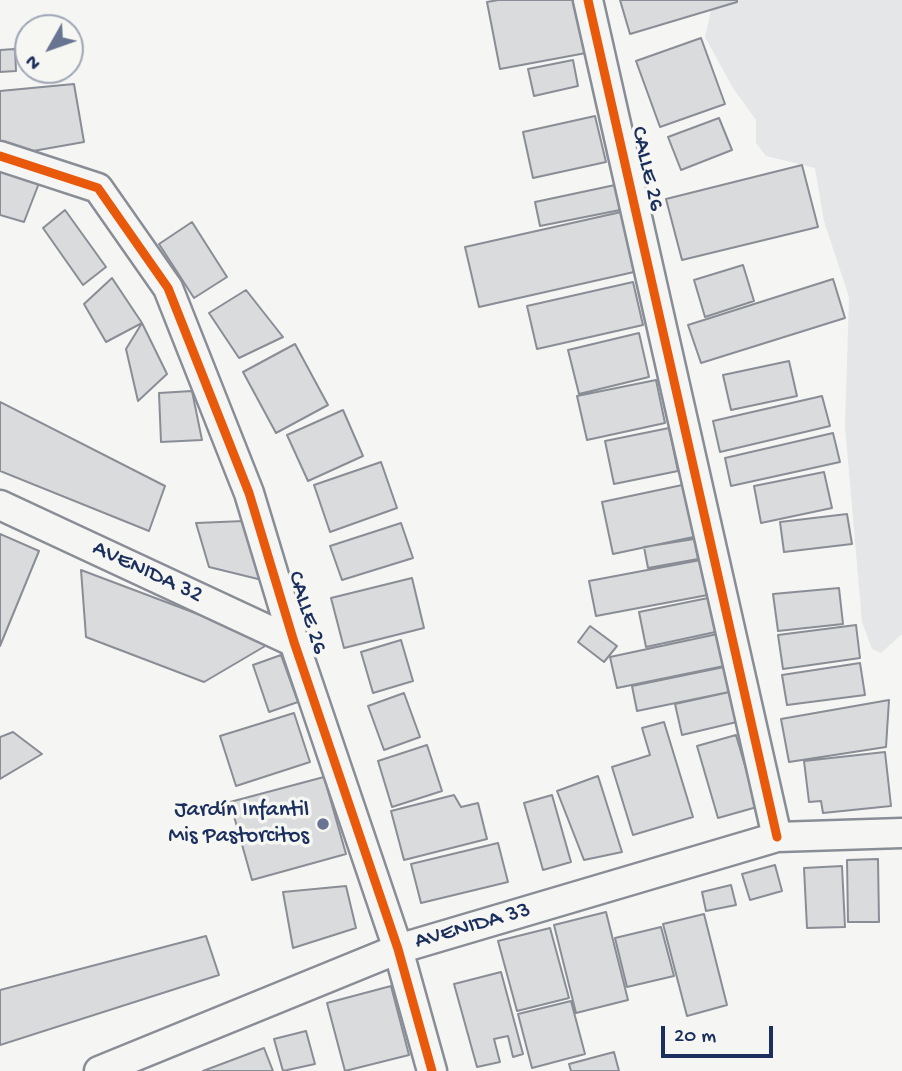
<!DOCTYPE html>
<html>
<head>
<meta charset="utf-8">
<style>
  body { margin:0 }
  #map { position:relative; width:902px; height:1071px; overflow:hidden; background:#f5f5f3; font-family:"Gochi Hand",sans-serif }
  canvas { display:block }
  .north { position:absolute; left:14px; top:14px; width:70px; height:70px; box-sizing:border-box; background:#f6f6f2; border:2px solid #9ea6b7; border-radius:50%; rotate:230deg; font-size:19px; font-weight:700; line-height:28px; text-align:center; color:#1b2f5e }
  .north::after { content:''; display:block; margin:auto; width:24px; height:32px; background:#677492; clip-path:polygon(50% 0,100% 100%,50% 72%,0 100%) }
  .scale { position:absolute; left:661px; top:1026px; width:112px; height:32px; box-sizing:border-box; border:4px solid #1b2f5e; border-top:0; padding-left:9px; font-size:21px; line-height:24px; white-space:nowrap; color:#1b2f5e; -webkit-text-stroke:5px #f6f6f2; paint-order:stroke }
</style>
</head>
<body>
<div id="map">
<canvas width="902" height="1071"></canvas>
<div class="north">N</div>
<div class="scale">20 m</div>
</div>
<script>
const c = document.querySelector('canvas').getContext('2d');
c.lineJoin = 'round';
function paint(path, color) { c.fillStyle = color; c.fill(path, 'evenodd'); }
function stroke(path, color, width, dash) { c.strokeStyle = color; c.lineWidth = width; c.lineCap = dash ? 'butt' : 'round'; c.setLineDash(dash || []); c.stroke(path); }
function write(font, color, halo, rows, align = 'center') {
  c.font = font + ' "Gochi Hand",sans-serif'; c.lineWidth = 7; c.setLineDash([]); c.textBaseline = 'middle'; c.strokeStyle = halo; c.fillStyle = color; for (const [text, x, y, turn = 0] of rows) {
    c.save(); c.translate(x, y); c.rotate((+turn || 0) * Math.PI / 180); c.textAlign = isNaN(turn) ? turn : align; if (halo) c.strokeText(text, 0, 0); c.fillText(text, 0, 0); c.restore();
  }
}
paint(new Path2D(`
  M709,0h193v634l-21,19 -9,-4 -10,-27 -17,-196 4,-129 -25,-76 -9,-53 -49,-12 -10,-13v-23l-23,-32 -28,-51 6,-27z`), '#e4e6e7');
const building = new Path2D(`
  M498,0h78l10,53 -86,16 -13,-67z
  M620,0h117v2l-107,32z
  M701,38l24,66 -65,23 -24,-66z
  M15,49l1,22 -16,1v-22z
  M573,60l5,26 -44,10 -6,-27z
  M74,84l10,58 -51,9h-33v-60z
  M595,116l11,46 -73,16 -10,-46z
  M719,118l13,32 -51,20 -13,-33z
  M0,165l41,13 -17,44 -24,-7z
  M802,165l16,62 -136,33 -16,-61z
  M615,185l5,25 -80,16 -5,-24z
  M65,210l41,57 -23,18 -40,-57z
  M621,212l13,60 -155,35 -14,-60z
  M192,222l35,55 -33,21 -35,-54z
  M743,265l11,36 -49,16 -11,-37z
  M112,278l30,45 -36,19 -22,-38z
  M833,279l12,39 -144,45 -13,-38z
  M633,282l10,43 -106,24 -10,-43z
  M246,290l37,47 -44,21 -30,-45z
  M142,323l25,51 -29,27 -12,-52z
  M639,333l10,44 -70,17 -11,-44z
  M295,344l33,61 -52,28 -33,-61z
  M789,361l8,35 -66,14 -8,-35z
  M656,380l9,43 -78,17 -10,-44z
  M192,391l10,49 -41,2 -2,-49z
  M822,396l8,30 -110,26 -7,-31z
  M0,402l165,84 -16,45 -149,-60z
  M343,410l20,46 -55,25 -21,-46z
  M669,428l9,43 -64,13 -9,-43z
  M833,433l7,29 -109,24 -6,-28z
  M381,462l16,46 -67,24 -16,-47z
  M824,472l8,36 -71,15 -7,-37z
  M687,484l11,52 -85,18 -11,-52z
  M847,514l5,30 -68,8 -4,-30z
  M244,521l18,59 -53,-13 -13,-44z
  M401,523l12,35 -71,22 -12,-34z
  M0,534l39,17 -39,95z
  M694,539l4,20 -50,9 -4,-21z
  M706,559l7,35 -117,22 -7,-35z
  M81,570l191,72 -68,40 -118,-45z
  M412,578l12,50 -80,20 -13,-50z
  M839,588l4,36 -65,7 -5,-37z
  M713,597l7,34 -74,16 -7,-35z
  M856,625l4,33 -77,11 -5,-34z
  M590,626l27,20 -13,16 -26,-20z
  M722,633l7,32 -112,23 -7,-31z
  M401,640l12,41 -40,12 -12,-41z
  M281,655l17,47 -29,10 -16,-47z
  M860,663l5,32 -78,10 -5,-30z
  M729,666l5,25 -97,20 -5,-25z
  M734,691l7,30 -59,14 -7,-31z
  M404,693l16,44 -36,13 -16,-44z
  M889,700l-3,47 -97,15 -8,-43z
  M294,713l16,49 -74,24 -16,-50z
  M664,722l29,95 -60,18 -21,-68 38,-12 -8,-27z
  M13,732l29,22 -42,25v-42z
  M736,735l21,72 -39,11 -21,-72z
  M427,745l15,46 -50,16 -14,-46z
  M885,752l6,54 -68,7 -2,-12 -12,1 -5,-41z
  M598,776l24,76 -38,8 -27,-69z
  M324,777l22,77 -94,26 -22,-78z
  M454,795l7,12 17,-4 9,36 -83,21 -13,-49z
  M552,795l19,67 -28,8 -19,-67z
  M498,843l10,39 -87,21 -10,-39z
  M878,859l1,63h-31l-1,-62z
  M775,865l7,26 -32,9 -8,-26z
  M842,866l3,61 -38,1 -3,-60z
  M731,885l5,20 -30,6 -4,-19z
  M346,886l10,42 -63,20 -10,-56z
  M606,912l22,88 -52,13 -22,-88z
  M704,914l23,91 -40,11 -24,-92z
  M661,927l13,49 -47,11 -12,-49z
  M550,928l19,70 -52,13 -19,-70z
  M206,936l13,39 -219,70v-55z
  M501,972l22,82 -10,3 -5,-21 -14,3 6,23 -23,5 -23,-83z
  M391,986l18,69 -64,16 -18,-68z
  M571,1001l14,53 -53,14 -14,-54z
  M306,1031l9,33 -32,7 -9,-32z
  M264,1048l9,23h-70z
  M614,1052l5,19h-48l-2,-7z`);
paint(building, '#dadbdc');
stroke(building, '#898d95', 2);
const minor = new Path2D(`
  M588,0l189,837
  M0,156l98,32 70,100 81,205 45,149 104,307 34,122
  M0,505l294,137
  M99,1071l299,-122 379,-112 125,-4`);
stroke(minor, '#898d95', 33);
stroke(minor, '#f5f5f3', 28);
stroke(new Path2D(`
  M588,0l189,837
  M0,156l98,32 70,100 81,205 45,149 104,307 34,122`), '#e8590c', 9);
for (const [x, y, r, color] of [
  [323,824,7,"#677492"]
]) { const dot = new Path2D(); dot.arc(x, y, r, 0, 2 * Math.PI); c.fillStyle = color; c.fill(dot); stroke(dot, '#f6f6f2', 2.5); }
write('23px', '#1b2f5e', '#f6f6f2', [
  ["CALLE 26",646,169,77],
  ["AVENIDA 32",147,573,25],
  ["CALLE 26",306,613,72],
  ["AVENIDA 33",473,927,-16]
]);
write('23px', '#1b2f5e', '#f6f6f2', [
  ["Jardín Infantil",309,811],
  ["Mis Pastorcitos",309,837]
], 'right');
</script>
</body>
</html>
